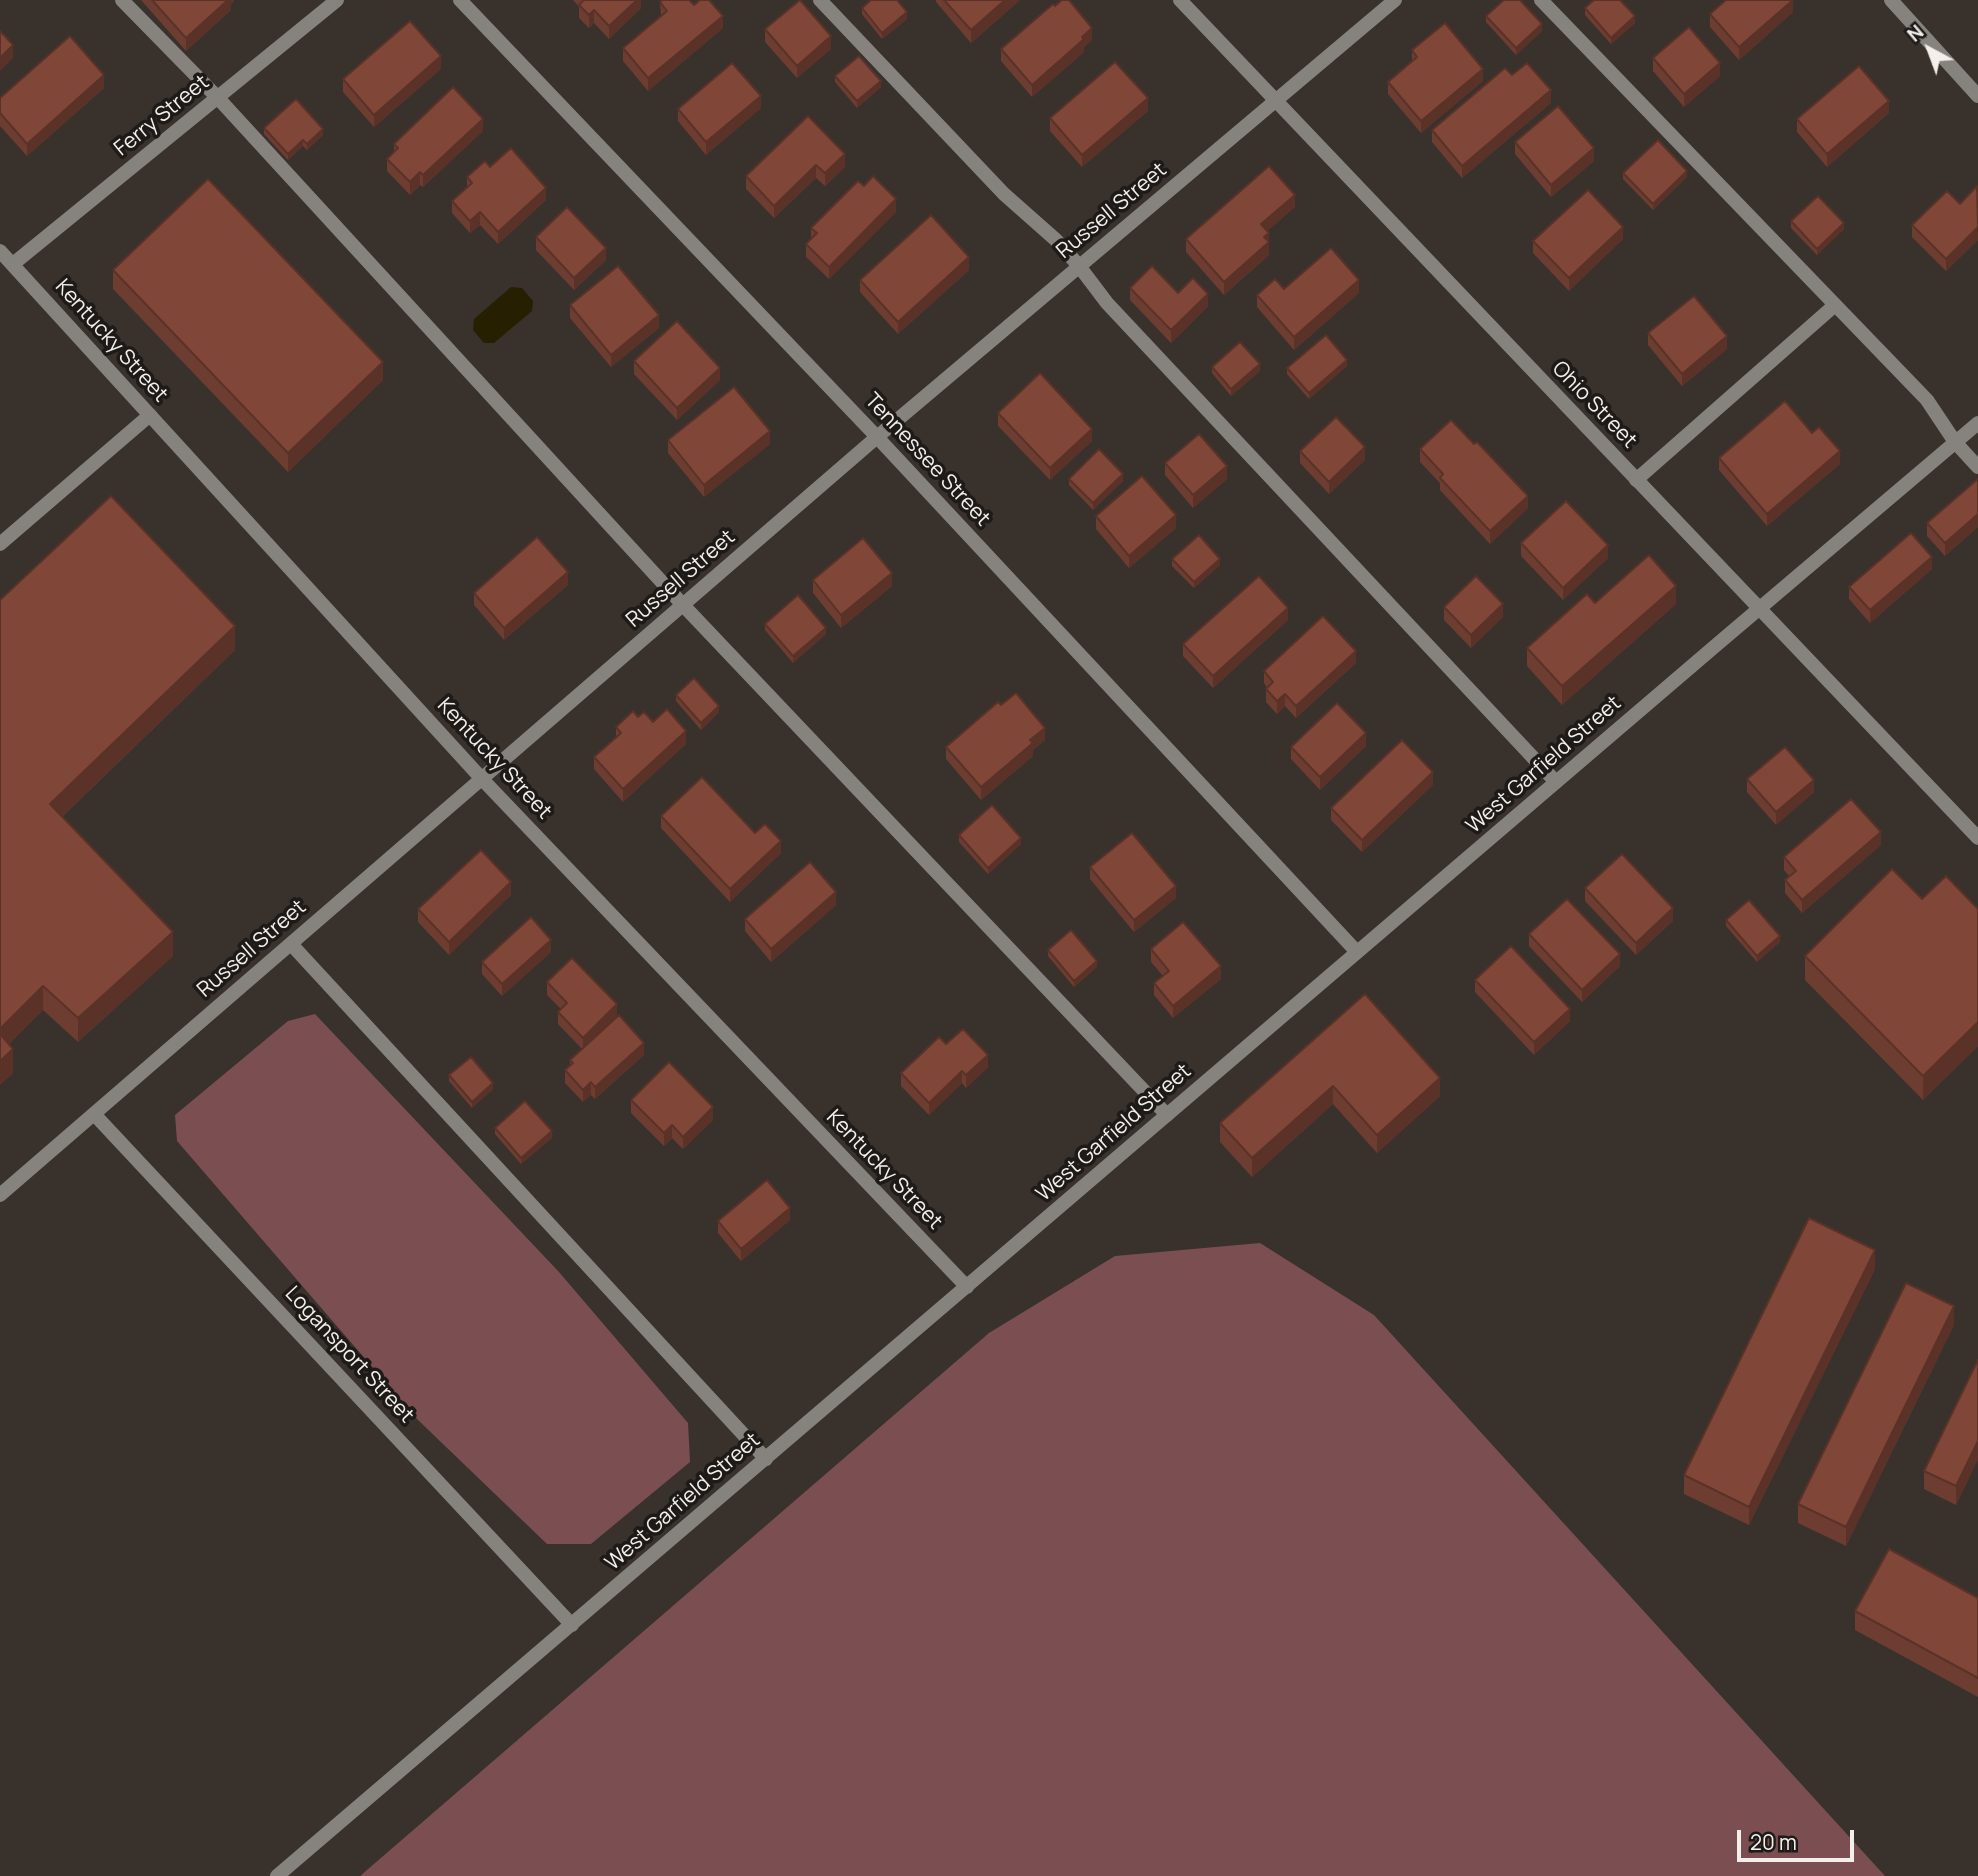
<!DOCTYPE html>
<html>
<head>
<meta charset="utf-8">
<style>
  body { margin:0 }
  #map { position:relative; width:1978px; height:1876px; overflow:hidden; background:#39312c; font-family:Manrope,sans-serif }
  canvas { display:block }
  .north { position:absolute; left:1894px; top:14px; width:70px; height:70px; -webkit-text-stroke:5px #1d1a18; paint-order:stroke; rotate:319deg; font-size:19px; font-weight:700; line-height:28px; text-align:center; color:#f4efeb }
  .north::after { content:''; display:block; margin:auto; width:24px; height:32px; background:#f4efeb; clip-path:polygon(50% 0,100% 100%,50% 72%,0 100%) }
  .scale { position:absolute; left:1737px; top:1830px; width:117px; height:32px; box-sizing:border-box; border:4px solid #f4efeb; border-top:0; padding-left:9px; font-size:21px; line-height:24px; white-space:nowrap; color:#f4efeb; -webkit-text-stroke:5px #1d1a18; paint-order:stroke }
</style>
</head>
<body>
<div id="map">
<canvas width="1978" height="1876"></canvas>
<div class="north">N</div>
<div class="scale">20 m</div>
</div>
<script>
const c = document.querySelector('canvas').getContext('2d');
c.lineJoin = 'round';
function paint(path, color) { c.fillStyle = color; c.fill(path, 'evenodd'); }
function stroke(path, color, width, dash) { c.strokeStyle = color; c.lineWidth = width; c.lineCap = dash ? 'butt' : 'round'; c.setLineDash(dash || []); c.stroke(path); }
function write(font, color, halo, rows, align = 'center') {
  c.font = font + ' Manrope,sans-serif'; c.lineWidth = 7; c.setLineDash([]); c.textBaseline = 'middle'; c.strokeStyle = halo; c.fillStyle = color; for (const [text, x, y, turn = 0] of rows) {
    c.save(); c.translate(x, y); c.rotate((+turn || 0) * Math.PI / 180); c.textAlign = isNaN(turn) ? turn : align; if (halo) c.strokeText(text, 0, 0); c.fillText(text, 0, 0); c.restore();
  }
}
paint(new Path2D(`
  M315,1014l244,258 129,151 2,39 -99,82h-44l-129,-124 -241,-279 -2,-26 113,-94z
  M1260,1243l114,72 511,561h-1525l629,-543 126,-77z`), '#7b4e52');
paint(new Path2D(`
  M511,287l11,1 11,13 -1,10 -38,32h-10l-11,-13 1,-11z`), '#262001');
stroke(new Path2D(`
  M122,0l96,98 465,507 484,510
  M820,0l184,194 52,46 23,26 28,37 449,479
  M1541,0l386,400 28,42 23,25
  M1636,480l199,-175
  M0,544l150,-129
  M291,944l475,515`), '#86837f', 14);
stroke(new Path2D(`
  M460,0l417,437 480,515
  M1891,0l87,96
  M0,251l482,528 485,508
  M13,264l324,-264
  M94,1114l478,511
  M0,1195l877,-758 518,-437
  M277,1876l1444,-1235 257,-218`), '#86837f', 14);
stroke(new Path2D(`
  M1180,0l798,838`), '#86837f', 14);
paint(new Path2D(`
  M141,0h93v1l-3,3v6l-45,41z
  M573,0h68v8l-32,31 -15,-16 -5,5 -10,-10v-11z
  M936,0h84l-49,43 -35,-41z
  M660,2l34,3 29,23 -75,63 -25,-30v-13l38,-32z
  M862,8l45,11 -25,20 -20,-25z
  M1585,8l50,15 -24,21 -26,-29z
  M1793,12l-54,48 -29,-33v-13z
  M1486,16l56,15 -26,24 -30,-33z
  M765,29l66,20 -34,29 -32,-36z
  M1092,40l-8,7v5l-52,45 -31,-36v-12z
  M1412,50l71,31 -62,52 -33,-39v-12l24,-20z
  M1653,58l67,18 -36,31 -31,-36z
  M441,69l-67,58 -31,-35v-13z
  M835,76l46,11 -24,21 -22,-26z
  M104,88l-77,68 -27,-30v-28z
  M1551,103l-89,75 -30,-36v-12z
  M761,108l-55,47 -28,-34v-12z
  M1148,111l-66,56 -32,-36v-13z
  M1889,113l-62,54 -30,-35v-13z
  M808,116l37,51 -20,19 -9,-8 -42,40 -28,-29v-13z
  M264,128l59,7 -16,15 -4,-4 -15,14 -24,-26z
  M483,131l-60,56 -3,-2 -10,10 -23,-24v-12l7,-6v-9z
  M1515,142l79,19 -43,36 -36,-43z
  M490,167l56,33 -48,44 -18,-19 -10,8 -18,-20v-12l15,-13v-11z
  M1623,173l64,4 -34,33 -30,-31z
  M864,186l32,26 -67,67 -23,-22v-13l5,-5v-11z
  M1978,187v53l-32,31 -34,-34v-12l48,-21z
  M1295,207l-28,24 2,2v22l-45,40 -38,-43v-13z
  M1791,221l53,8 -27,26 -26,-27z
  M536,237l70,23 -32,30 -38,-40z
  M1623,239l-54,52 -36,-38v-12z
  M113,270l270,110 -95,92 -175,-183z
  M969,270l-71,64 -38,-42v-12z
  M1130,288l48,5 30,13 -37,37 -41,-43z
  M1284,289l75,4 -65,57 -37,-43v-12z
  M570,305l89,23 -48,39 -41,-49z
  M1648,333l79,16 -45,37 -34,-41z
  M634,361l86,19 -43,40 -43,-46z
  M1347,366l-38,33 -22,-25v-6z
  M1212,367l48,4 -29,25 -19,-23z
  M998,413l94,28 -42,39 -52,-54z
  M1812,433l28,31 -73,62 -48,-56v-12z
  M668,440l102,4 -66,53 -36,-44z
  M1420,449l108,59 -38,36 -50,-54v-7l-20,-21z
  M1300,451l65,9 -36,34 -29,-31z
  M1165,463l62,16 -34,29 -28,-33z
  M1069,479l54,2 -30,29 -24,-25z
  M1978,479v48l-33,29 -18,-20v-13z
  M1096,516l80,12 -47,40 -33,-39z
  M1521,543l87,15 -45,42 -42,-44z
  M1172,559l48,6 -26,23 -22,-22z
  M1932,569l-62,54 -21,-24v-12z
  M813,580l79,6 -51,42 -28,-35z
  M568,585l-64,55 -30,-35v-12z
  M0,600l235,50 -173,167 111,139 -95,86 -35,-32 -34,34 4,29 -13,12z
  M1595,603l81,1 -114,101 -35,-39v-18z
  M1444,607l59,10 -32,31 -27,-28z
  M1288,620l-75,68 -30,-32v-12z
  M765,624l61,10 -33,29 -28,-33z
  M1356,663l-60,55 -11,-12 -8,8 -11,-12v-13l1,-1 -3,-5v-12z
  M676,695l43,17 -18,18 -25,-29z
  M1001,705l44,35 -12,10v6l-52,44 -35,-41v-12z
  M638,717l48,27 -63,58 -29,-33v-12l22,-19v-11z
  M1366,746l-46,44 -29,-31v-12z
  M1747,779l67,13 -38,33 -29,-33z
  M1433,785l-71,67 -31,-32v-12z
  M661,816l94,17 26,20 -51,49 -69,-74z
  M959,835l62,9 -33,30 -29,-32z
  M1881,845l-79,68 -17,-20v-13l4,-4 -5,-6v-13z
  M1090,867l86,31 -42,34 -44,-53z
  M1585,888l88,33 -37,34 -51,-54z
  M511,895l-62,60 -31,-33v-13z
  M1922,899l56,10v137l-55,54 -118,-120v-24z
  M836,905l-65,57 -26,-31v-12z
  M1726,920l54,22 -23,20 -31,-36z
  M1529,934l91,32 -38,36 -53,-56z
  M1151,949l70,30 -48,39 -19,-23v-12l9,-7 -12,-14z
  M1048,950l49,17 -23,20 -26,-31z
  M551,952l-49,44 -20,-22v-12z
  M1475,980l95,41 -36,34 -59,-63z
  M547,982l70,34 27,39 -49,44 -4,-4 -8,7 -18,-19v-13l5,-4v-6l12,-11 -24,-25v-12l3,-3 -14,-14z
  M1365,994l75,102 -63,57 -44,-49 -81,73 -32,-35v-19z
  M946,1044l42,23 -22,21 -4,-5 -33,32 -28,-29v-13z
  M449,1075l44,14 -21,19 -23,-27z
  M631,1100l82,20 -30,29 -11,-11 -8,8 -33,-33z
  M495,1128l57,10 -31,26 -26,-30z
  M790,1220l-49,41 -23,-28v-12z
  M1875,1269l-126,256 -65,-31v-19z
  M1954,1325l-108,221 -48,-23v-19z
  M1978,1360v99l-22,46 -32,-16v-18z
  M1978,1598v99l-123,-67v-19z`), '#6e3d31');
paint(new Path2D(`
  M227,0h7l-3,4v6l-45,41v-13z
  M637,0h4v8l-32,31v-13z
  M1005,0h15l-49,43v-13z
  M1793,0v12l-54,48v-13z
  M594,10v13l-5,5v-13z
  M907,12v7l-25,20v-6z
  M723,16v12l-75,63v-13z
  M1635,16v7l-24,21v-6z
  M1542,24v7l-26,24v-7z
  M1092,28v12l-8,7v5l-52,45v-12z
  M831,36v13l-34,29v-12z
  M13,45v13l-13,13v-13z
  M441,56v13l-67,58v-12z
  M1720,63v13l-36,31v-13z
  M1483,69v12l-62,52v-12z
  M104,75v13l-77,68v-12z
  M881,81v6l-24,21v-7z
  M1551,90v13l-89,75v-12z
  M761,96v12l-55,47v-13z
  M1148,98v13l-66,56v-12z
  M1889,101v12l-62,54v-13z
  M483,119v12l-60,56v-12z
  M323,129v6l-16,15v-6z
  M303,140v6l-15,14v-6z
  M1594,148v13l-43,36v-12z
  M845,154v13l-20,19v-13z
  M816,165v13l-42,40v-12z
  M1687,171v6l-34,33v-6z
  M420,172v13l-10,10v-13z
  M546,188v12l-48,44v-12z
  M1295,195v12l-34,29v-12z
  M896,199v13l-67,67v-12z
  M480,212v13l-10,8v-12z
  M1844,223v6l-27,26v-6z
  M1623,227v12l-54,52v-13z
  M1978,227v13l-32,31v-12z
  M1269,233v22l-45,40v-13z
  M606,248v12l-32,30v-12z
  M969,257v13l-71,64v-12z
  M1359,280v13l-65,57v-13z
  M1208,294v12l-37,37v-13z
  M659,315v13l-48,39v-12z
  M1727,336v13l-45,37v-12z
  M1347,360v6l-38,33v-6z
  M383,362v18l-95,92v-19z
  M1260,364v7l-29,25v-7z
  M720,368v12l-43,40v-12z
  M1092,429v12l-42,39v-12z
  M770,431v13l-66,53v-12z
  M1365,447v13l-36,34v-12z
  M1840,451v13l-73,62v-12z
  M1227,466v13l-34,29v-13z
  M1123,474v7l-30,29v-7z
  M1528,496v12l-38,36v-13z
  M1978,514v13l-33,29v-13z
  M1176,515v13l-47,40v-12z
  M1608,545v13l-45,42v-12z
  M1932,557v12l-62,54v-13z
  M1220,559v6l-26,23v-6z
  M568,572v13l-64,55v-12z
  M892,573v13l-51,42v-13z
  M1676,586v18l-114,101v-19z
  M1503,604v13l-32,31v-13z
  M1288,608v12l-75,68v-12z
  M235,626v24l-185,178v-24z
  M826,628v6l-33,29v-7z
  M1356,651v12l-60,55v-12z
  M1285,694v12l-8,8v-13z
  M719,706v6l-18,18v-7z
  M1045,728v12l-12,10v6l-52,44v-13z
  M686,731v13l-63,58v-13z
  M1366,733v13l-46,44v-13z
  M1433,772v13l-71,67v-12z
  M1814,780v12l-38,33v-13z
  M1881,832v13l-79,68v-13z
  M1021,838v6l-33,30v-6z
  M781,841v12l-51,49v-13z
  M511,882v13l-62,60v-13z
  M1176,886v12l-42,34v-12z
  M836,892v13l-65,57v-13z
  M1673,908v13l-37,34v-12z
  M173,932v24l-95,86v-24z
  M1780,936v6l-23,20v-6z
  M551,940v12l-49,44v-12z
  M1620,954v12l-38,36v-12z
  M1097,961v6l-23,20v-6z
  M1221,966v13l-48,39v-12z
  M43,986v24l-43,43v-24z
  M617,1004v12l-34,34v-12z
  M1570,1009v12l-36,34v-13z
  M1978,1022v24l-55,54v-24z
  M644,1043v12l-49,44v-12z
  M13,1049v24l-13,12v-24z
  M988,1055v12l-22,21v-13z
  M962,1071v12l-33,32v-12z
  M1440,1078v18l-63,57v-18z
  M591,1082v13l-8,7v-12z
  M493,1083v6l-21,19v-6z
  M1333,1086v18l-81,73v-19z
  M713,1107v13l-30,29v-12z
  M672,1125v13l-8,8v-13z
  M552,1131v7l-31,26v-6z
  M790,1208v12l-49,41v-12z
  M1875,1250v19l-126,256v-18z
  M1954,1306v19l-108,221v-19z
  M1978,1441v18l-22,46v-19z`), '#5a3228');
const building = new Path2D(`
  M152,0h76l-42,38z
  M584,0h53l-28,26 -15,-16 -5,5 -10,-10z
  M662,0h27l5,5 6,-5h9l14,16 -75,62 -25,-30 44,-37 -7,-9z
  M800,0l31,36 -34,30 -32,-37z
  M871,0h26l10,12 -25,21 -20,-25z
  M944,0h61l-34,30z
  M1062,0h7l23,28 -10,9 2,2 -52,46 -31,-36 52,-45 2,2z
  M1504,0h16l22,24 -26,24 -30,-32z
  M1594,0h26l15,16 -24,22 -26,-30z
  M1726,0h67l-54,47 -29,-33z
  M410,21l31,35 -67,59 -31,-36z
  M1445,23l38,46 -62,52 -33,-39 29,-25 -5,-7z
  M1689,27l31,36 -36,31 -31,-36z
  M0,31l13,14 -13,13z
  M70,36l34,39 -77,69 -27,-31v-15z
  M859,56l22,25 -24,20 -22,-25z
  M1115,62l33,36 -66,57 -32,-37z
  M732,63l29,33 -55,46 -28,-33z
  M1527,63l24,27 -89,76 -30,-36 73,-62 7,7z
  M1859,66l30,35 -62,53 -30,-35z
  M453,87l30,32 -60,56 -3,-3 -10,10 -23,-23 11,-11 -4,-4z
  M296,99l27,30 -16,15 -4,-4 -15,14 -24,-26z
  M1558,106l36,42 -43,37 -36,-43z
  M808,116l37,38 -20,19 -9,-8 -42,41 -28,-30z
  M1658,140l29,31 -34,33 -30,-31z
  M511,148l35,40 -48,44 -18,-20 -10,9 -18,-20 20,-18 -5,-6 18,-16 5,6z
  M1269,166l26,29 -34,29 8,9 -5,4 5,5 -45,40 -38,-43z
  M873,176l23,23 -67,68 -23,-23 11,-11 -6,-5 47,-47 6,5z
  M208,179l175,183 -95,91 -175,-183z
  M1977,186l1,41 -32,32 -34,-34 35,-34 13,13z
  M1588,190l35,37 -54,51 -36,-37z
  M1818,196l26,27 -27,26 -26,-28z
  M567,207l39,41 -32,30 -38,-41z
  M931,215l38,42 -71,65 -38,-42z
  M1331,248l28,32 -65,57 -37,-42 18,-16 9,10z
  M618,266l41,49 -48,40 -41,-50z
  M1152,266l26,27 15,-15 15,16 -37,36 -41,-42z
  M1694,296l33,40 -45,38 -34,-41z
  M677,321l43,47 -43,40 -43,-47z
  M1326,335l21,25 -38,33 -22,-25z
  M1240,342l20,22 -29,25 -19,-22z
  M1040,373l52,56 -42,39 -52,-55z
  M734,387l36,44 -66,54 -36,-45z
  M1785,401l27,32 7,-6 21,24 -73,63 -48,-56z
  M1336,417l29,30 -36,35 -29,-31z
  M1451,420l23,24 3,-2 51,54 -38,35 -50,-53 3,-4 -23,-25z
  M1199,434l28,32 -34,29 -28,-32z
  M1099,449l24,25 -30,29 -24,-24z
  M1142,476l34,39 -47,41 -33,-40z
  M1978,479v35l-33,29 -18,-20z
  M111,496l124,130 -185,178 123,128 -95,86 -35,-32 -43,43v-429z
  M1566,501l42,44 -45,43 -42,-45z
  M1911,533l21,24 -62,53 -21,-23z
  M1199,535l21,24 -26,23 -22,-23z
  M537,537l31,35 -64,56 -30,-35z
  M863,538l29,35 -51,42 -28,-35z
  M1649,555l27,31 -114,100 -35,-38 60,-54 8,9z
  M1259,576l29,32 -75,68 -30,-32z
  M1476,576l27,28 -32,31 -27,-28z
  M798,595l28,33 -33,28 -28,-32z
  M1323,616l33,35 -60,55 -11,-12 -8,7 -11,-12 7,-7 -9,-11z
  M694,678l25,28 -18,17 -25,-28z
  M1016,693l29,35 -15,12 3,3 -52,44 -35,-40 52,-45 3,3z
  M1337,703l29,30 -46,44 -29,-30z
  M667,709l19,22 -63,58 -29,-32 27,-24 -5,-6 17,-16 5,6 6,-5 9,10z
  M1402,740l31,32 -71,68 -31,-32z
  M1785,747l29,33 -38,32 -29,-33z
  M702,777l53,56 10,-9 16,17 -51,48 -69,-73z
  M1851,799l30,33 -79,68 -17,-20 11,-9 -12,-14z
  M992,805l29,33 -33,30 -29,-33z
  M1132,833l44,53 -42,34 -44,-53z
  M481,850l30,32 -62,60 -31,-33z
  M1622,854l51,54 -37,35 -51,-55z
  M810,862l26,30 -65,57 -26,-30z
  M1892,869l30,30 24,-23 32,33v113l-55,54 -118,-120z
  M1567,899l53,55 -38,36 -53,-56z
  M1749,900l31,36 -23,20 -31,-36z
  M531,917l20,23 -49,44 -20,-22z
  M1183,922l38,44 -48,40 -19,-23 15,-12 -18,-22z
  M1071,930l26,31 -23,20 -26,-31z
  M1511,946l59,63 -36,33 -59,-62z
  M572,958l45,46 -34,34 -25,-26 9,-9 -20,-21z
  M1365,994l75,84 -63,57 -44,-49 -81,72 -32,-35z
  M619,1015l25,28 -49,44 -4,-5 -8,8 -18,-20 8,-7 -3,-3z
  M963,1029l25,26 -22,20 -4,-4 -33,32 -28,-30 38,-36 7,7z
  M0,1034l13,15 -13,12z
  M471,1057l22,26 -21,19 -23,-27z
  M669,1062l44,45 -30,30 -11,-12 -8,8 -33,-33z
  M525,1101l27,30 -31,27 -26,-30z
  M767,1180l23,28 -49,41 -23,-28z
  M1809,1218l66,32 -126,257 -65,-32z
  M1906,1283l48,23 -108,221 -48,-23z
  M1978,1360v81l-22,45 -32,-15z
  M1889,1549l89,49v80l-123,-67z`);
paint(building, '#804739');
stroke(building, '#5a3228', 2);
write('21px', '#f4efeb', '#1d1a18', [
  ["Ferry Street",162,116,-39],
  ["Russell Street",1112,211,-40],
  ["Kentucky Street",111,341,48],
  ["Ohio Street",1594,405,46],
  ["Tennessee Street",927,460,47],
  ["Russell Street",681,579,-41],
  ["Kentucky Street",494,759,47],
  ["West Garfield Street",1544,765,-41],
  ["Russell Street",252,949,-41],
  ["West Garfield Street",1114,1133,-41],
  ["Kentucky Street",884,1170,46],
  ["Logansport Street",349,1355,47],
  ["West Garfield Street",683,1502,-41]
]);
</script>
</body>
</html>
